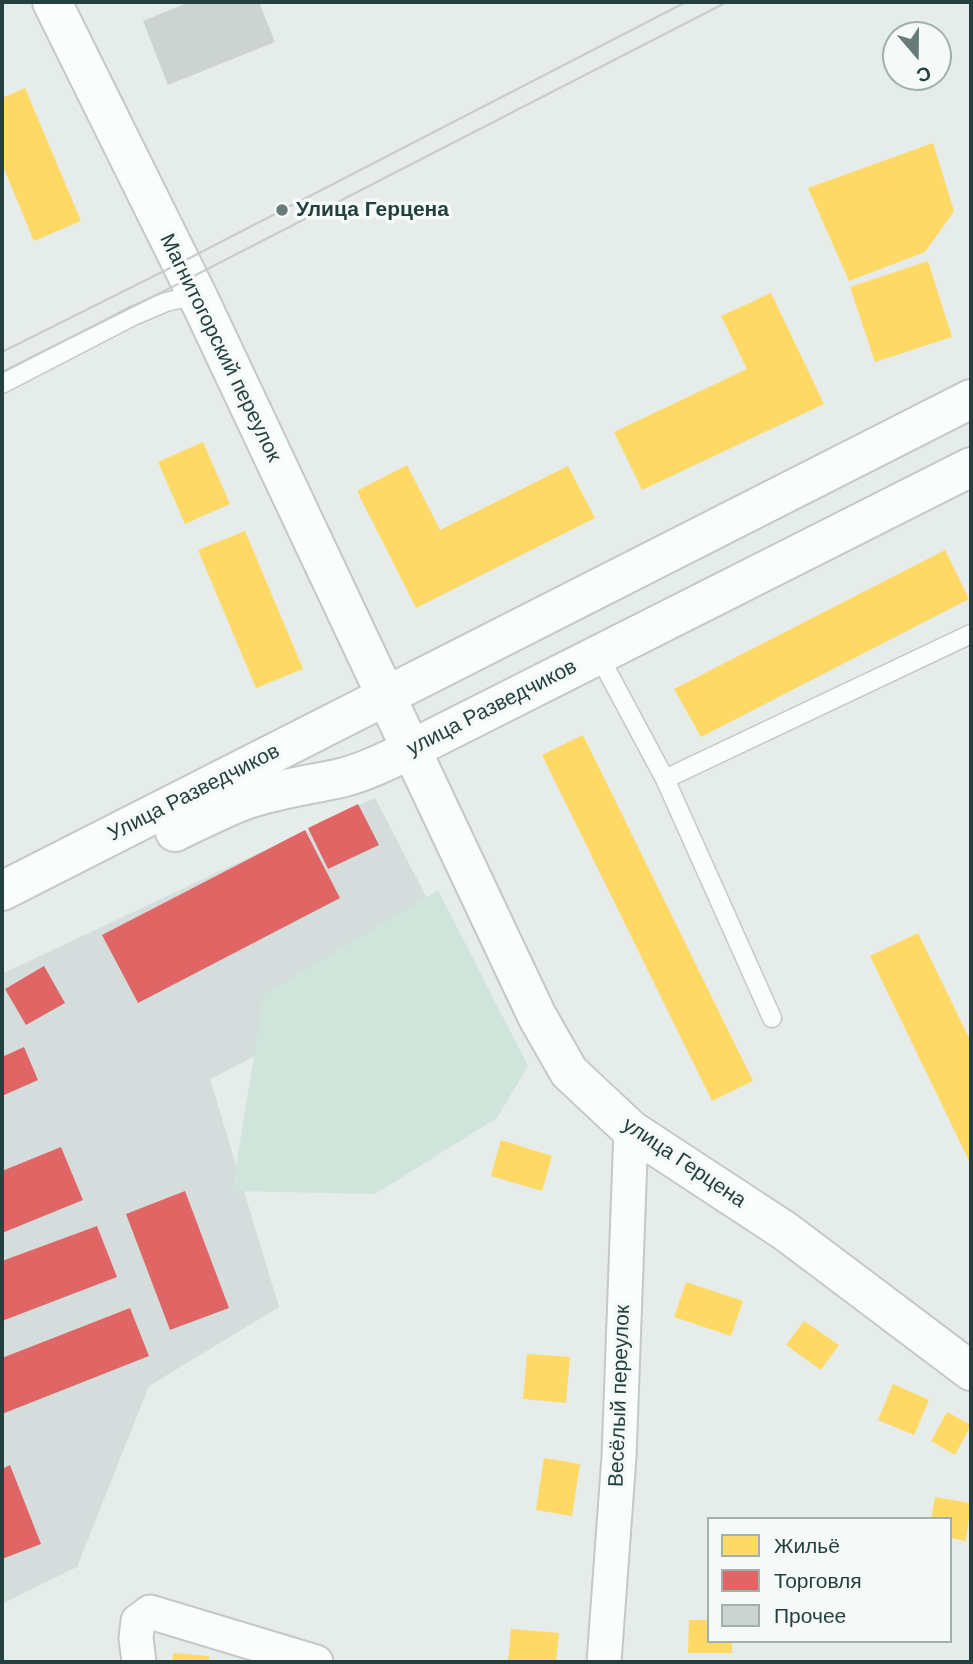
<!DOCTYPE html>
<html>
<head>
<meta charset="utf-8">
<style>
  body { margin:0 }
  #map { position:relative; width:973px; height:1664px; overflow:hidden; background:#e6ecea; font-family:Helvetica,sans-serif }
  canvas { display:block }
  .frame { position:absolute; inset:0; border:4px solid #23403e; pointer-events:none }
  .legend { position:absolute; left:707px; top:1517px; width:245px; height:126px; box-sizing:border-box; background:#f5faf8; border:2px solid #a1b0ae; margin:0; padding:9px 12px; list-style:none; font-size:21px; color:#23403e }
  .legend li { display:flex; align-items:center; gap:14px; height:35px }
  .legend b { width:35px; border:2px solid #a1b0ae }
  .north { position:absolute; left:882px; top:21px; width:70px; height:70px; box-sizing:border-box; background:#f5faf8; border:2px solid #a1b0ae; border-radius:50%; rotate:160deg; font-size:19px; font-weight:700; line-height:28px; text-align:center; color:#23403e }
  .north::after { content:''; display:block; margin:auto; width:24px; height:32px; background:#677c7a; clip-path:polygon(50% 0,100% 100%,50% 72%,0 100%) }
</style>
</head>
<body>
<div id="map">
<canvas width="973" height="1664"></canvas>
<div class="frame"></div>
<ul class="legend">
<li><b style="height:19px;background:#ffd966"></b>Жильё</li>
<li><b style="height:19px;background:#e06666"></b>Торговля</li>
<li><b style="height:19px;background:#cdd3d1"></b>Прочее</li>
</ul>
<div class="north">С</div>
</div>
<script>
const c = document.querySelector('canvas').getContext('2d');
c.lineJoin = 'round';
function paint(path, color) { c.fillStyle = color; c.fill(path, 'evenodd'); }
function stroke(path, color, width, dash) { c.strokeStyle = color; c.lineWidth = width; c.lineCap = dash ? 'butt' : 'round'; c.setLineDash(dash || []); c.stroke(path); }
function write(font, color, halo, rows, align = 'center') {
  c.font = font + ' Helvetica,sans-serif'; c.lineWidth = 7; c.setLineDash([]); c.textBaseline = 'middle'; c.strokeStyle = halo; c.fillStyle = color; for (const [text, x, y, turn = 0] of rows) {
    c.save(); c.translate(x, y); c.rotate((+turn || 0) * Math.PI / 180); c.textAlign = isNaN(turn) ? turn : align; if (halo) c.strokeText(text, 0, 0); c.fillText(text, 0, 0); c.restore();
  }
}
paint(new Path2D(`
  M375,798l81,156 -246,125 69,228 -130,79 -72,181 -75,37v-630z`), '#d4dddb');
paint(new Path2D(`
  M438,890l90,176 -31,52 -122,76 -143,-3 32,-196z`), '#cfe5db');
paint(new Path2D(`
  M25,88l56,133 -47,20 -32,-77v-66z
  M933,143l21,68 -29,41 -76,29 -41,-93z
  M928,261l24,76 -77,25 -25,-75z
  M771,293l53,111 -182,86 -28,-58 133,-63 -26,-53z
  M203,442l27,62 -45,20 -27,-62z
  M407,465l33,65 128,-64 27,52 -179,90 -59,-117z
  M245,531l58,138 -47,19 -58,-138z
  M945,550l24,49 -268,138 -27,-48z
  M583,735l170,346 -41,20 -170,-346z
  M918,933l53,109v123l-101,-209z
  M501,1140l51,16 -10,35 -51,-15z
  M686,1282l57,19 -12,35 -57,-19z
  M804,1321l35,24 -18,25 -35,-25z
  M527,1354l43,3 -4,46 -43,-4z
  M893,1384l36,16 -15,35 -36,-15z
  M947,1412l24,13 -16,30 -24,-14z
  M544,1458l36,6 -8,52 -36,-6z
  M935,1497l36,6 -5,38 -16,-3v-19h-19z
  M689,1620h20v21h23v12h-44z
  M511,1629l48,4 -3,29h-48z
  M173,1653l36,3v6h-37z`), '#ffd966');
paint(new Path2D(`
  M358,804l21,41 -51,24 -20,-41z
  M305,830l35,68 -202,105 -36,-68z
  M44,966l21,37 -39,22 -21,-36z
  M24,1047l14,33 -36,16v-39z
  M61,1147l22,53 -81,33v-62z
  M185,1191l44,117 -59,22 -44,-116z
  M97,1226l20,51 -115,44v-60z
  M130,1308l19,48 -147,58v-56z
  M10,1465l31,79 -39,15v-90z`), '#e06666');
paint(new Path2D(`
  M189,2h70l16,40 -107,43 -25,-64z`), '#cdd3d1');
const service = new Path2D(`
  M2,384l131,-68 33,-14 31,-7
  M598,654l67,125 306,-145
  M665,779l107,239`);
const minor = new Path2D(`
  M139,1662l-3,-24 2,-17 12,-9 166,50
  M604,1662l15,-205 12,-327`);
const tertiary = new Path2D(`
  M52,2l145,293 189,401`);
const secondary = new Path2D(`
  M386,696l151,320 32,56 62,58 154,101 186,140
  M175,832c23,-11 46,-23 70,-32 31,-11 64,-15 96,-22 24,-6 48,-18 71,-29l559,-282
  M2,891l969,-492`);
stroke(service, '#c3c9c7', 21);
stroke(minor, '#c3c9c7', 37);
stroke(tertiary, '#c3c9c7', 42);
stroke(secondary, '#c2c9c8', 42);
stroke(service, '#fbfcfc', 18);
stroke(minor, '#fbfcfc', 33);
stroke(tertiary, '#fbfcfc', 38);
stroke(secondary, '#fbfcfc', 38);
stroke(new Path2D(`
  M2,352l178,-89 506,-261
  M2,372l186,-93 539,-277`), '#c8cccb', 2);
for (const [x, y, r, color] of [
  [282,210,7,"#677c7a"]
]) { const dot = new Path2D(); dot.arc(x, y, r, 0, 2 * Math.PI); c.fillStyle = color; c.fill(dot); stroke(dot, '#f5faf8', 2.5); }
write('bold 21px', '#23403e', '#f5faf8', [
  ["Улица Герцена",296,210]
], 'left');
write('21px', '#23403e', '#f5faf8', [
  ["Магнитогорский переулок",220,348,64],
  ["улица Разведчиков",492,708,-27],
  ["Улица Разведчиков",194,793,-27],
  ["улица Герцена",684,1163,34],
  ["Весёлый переулок",620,1396,-88]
]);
</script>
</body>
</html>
